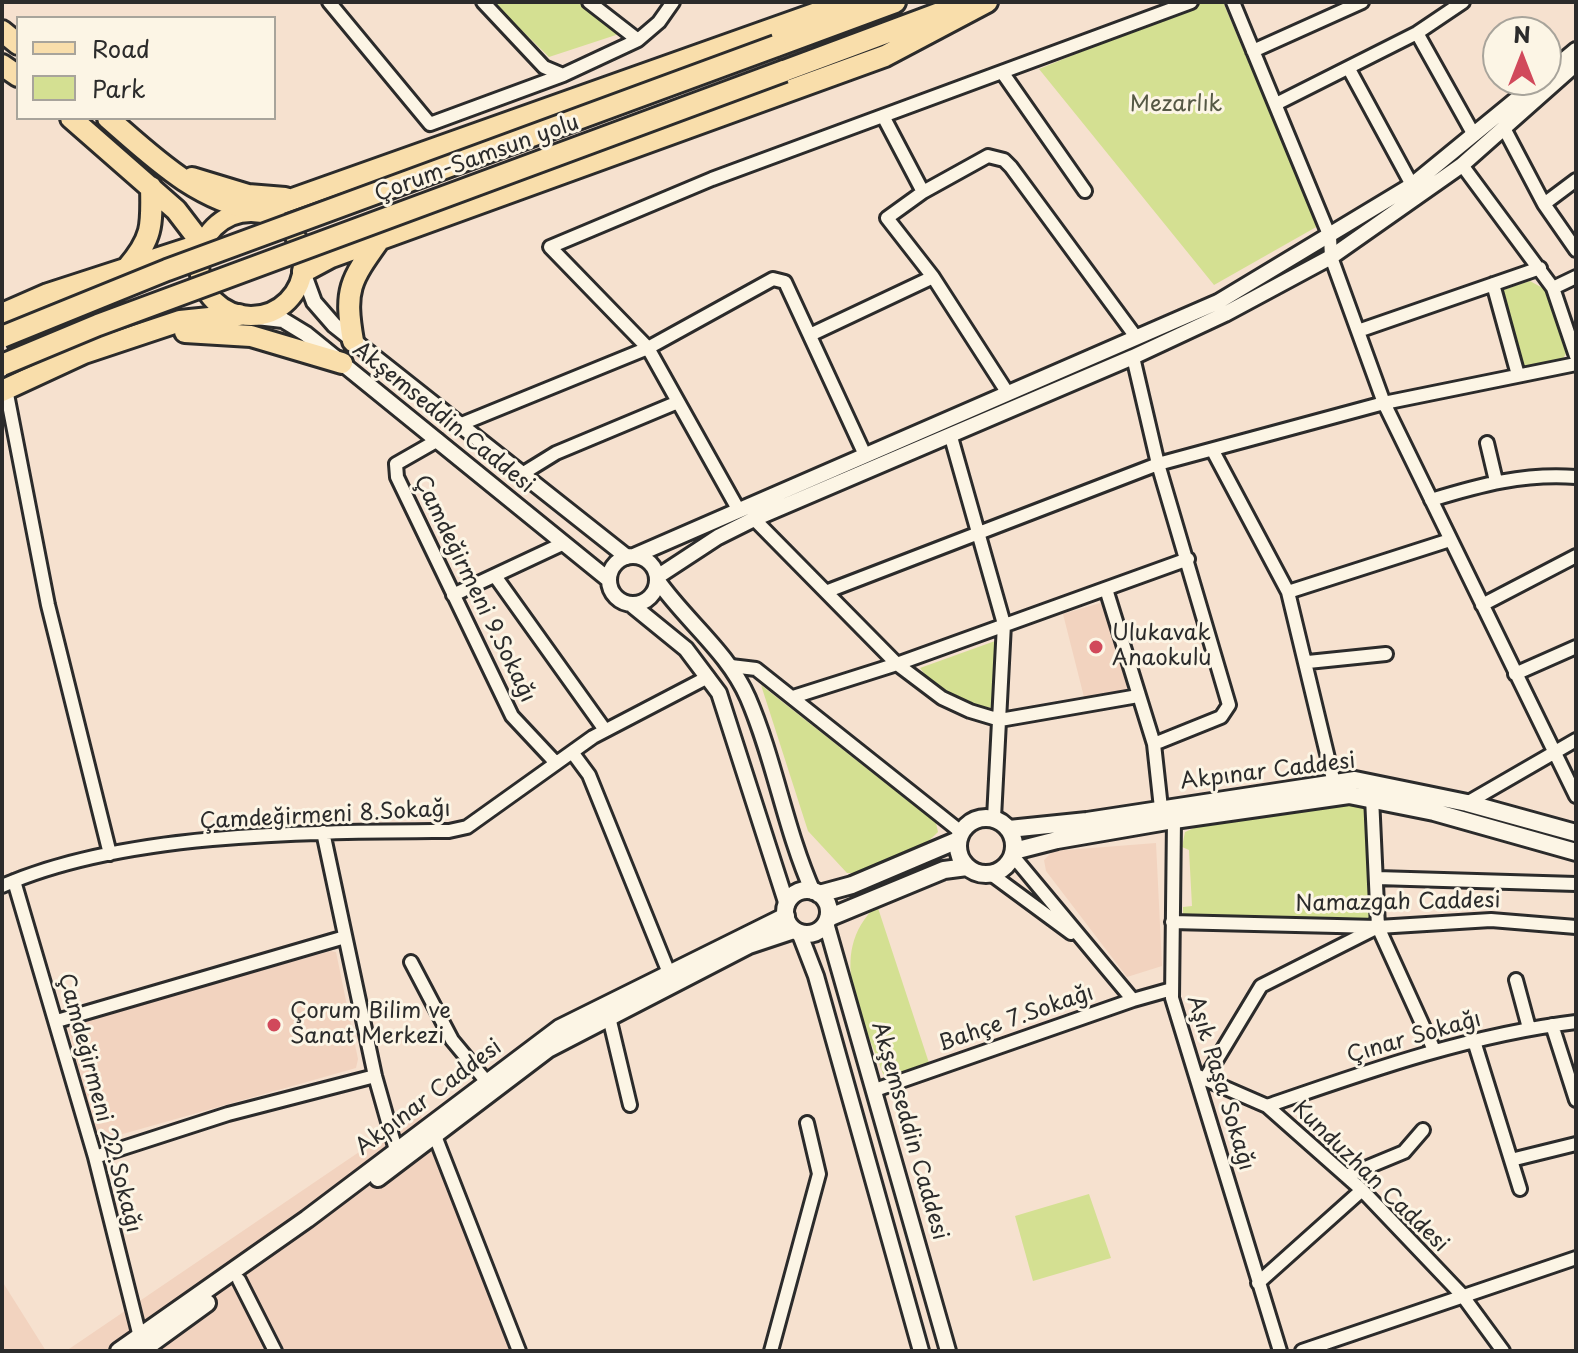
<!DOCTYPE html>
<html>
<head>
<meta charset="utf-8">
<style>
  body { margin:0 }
  #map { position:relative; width:1578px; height:1353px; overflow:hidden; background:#f6e1cf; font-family:"Playpen Sans",sans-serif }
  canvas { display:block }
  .frame { position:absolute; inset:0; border:4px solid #2b2b2b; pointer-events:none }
  .legend { position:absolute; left:16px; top:16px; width:260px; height:104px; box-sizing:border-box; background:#fcf5e5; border:2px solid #a8a49b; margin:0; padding:10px 14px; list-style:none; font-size:24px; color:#2b2b2b }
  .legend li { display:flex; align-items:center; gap:16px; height:40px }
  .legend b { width:40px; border:2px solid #a8a49b }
  .north { position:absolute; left:1482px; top:16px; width:80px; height:80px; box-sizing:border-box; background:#fcf5e5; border:2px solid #a8a49b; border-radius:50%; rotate:0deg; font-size:22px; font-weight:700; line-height:32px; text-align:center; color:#2b2b2b }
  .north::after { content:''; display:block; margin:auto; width:28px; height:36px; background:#d1495b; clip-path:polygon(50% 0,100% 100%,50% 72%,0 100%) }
</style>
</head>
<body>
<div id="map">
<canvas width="1578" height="1353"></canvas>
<div class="frame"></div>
<ul class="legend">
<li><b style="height:10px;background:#f9deab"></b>Road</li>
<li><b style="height:22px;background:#d4e092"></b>Park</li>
</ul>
<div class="north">N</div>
</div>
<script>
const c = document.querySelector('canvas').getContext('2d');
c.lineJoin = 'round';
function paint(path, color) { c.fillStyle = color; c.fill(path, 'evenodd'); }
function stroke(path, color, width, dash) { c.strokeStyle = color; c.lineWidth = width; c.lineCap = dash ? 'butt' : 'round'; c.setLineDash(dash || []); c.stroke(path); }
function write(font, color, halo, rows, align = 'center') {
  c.font = font + ' "Playpen Sans",sans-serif'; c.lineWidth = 6; c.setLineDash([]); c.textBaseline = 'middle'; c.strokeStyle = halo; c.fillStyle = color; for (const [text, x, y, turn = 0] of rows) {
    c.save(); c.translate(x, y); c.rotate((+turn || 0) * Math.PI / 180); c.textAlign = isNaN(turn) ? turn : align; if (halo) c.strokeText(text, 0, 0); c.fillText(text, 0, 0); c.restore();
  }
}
paint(new Path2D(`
  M1107,601l23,87 -1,5 -44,8 -22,-87z
  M1156,843l6,123 -35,11 -81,-106 -2,-11 9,-9z
  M331,951l5,1 22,107 -2,9 -258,73 -31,-117z
  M418,1112l17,24 87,215h-456z
  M2,1281l44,70h-44z`), '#f2d3bf');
paint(new Path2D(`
  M498,2h80l41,32 -70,23 -54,-53z
  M1203,2h20l95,224 -104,59 -175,-216z
  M1530,281l18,10 19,61 -5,8 -39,8 -23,-77z
  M995,641l3,3 -2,64c-26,-1 -61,-18 -76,-40z
  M761,685l175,138 2,9c-18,20 -65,43 -91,41l-39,-42z
  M1368,802l5,118 -180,-1 -10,-4v-8l9,-1 -3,-56 -7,-3 3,-15 9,-4 139,-25z
  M877,905l52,158 -44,16c-20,-59 -62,-123 -8,-174z
  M1089,1194l22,64 -78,23 -18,-65z`), '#d4e092');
const minor = new Path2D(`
  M329,2l101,122 133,-49 75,-35 21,-18 14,-20
  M483,2l61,65 19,8
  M589,2l49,38
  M1233,2l97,235 1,20 53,146 192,393
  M1417,33l57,102
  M1253,51l109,-49
  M1349,69l63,116
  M1002,72l83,119
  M1276,104l141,-71 46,-31
  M883,116l40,76
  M1505,130l39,74 32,46
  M1462,165l91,123 23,68
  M1544,204l32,-24
  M1493,284l25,91
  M1553,288l23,-11
  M1358,331l182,-63
  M810,335l123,-58
  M1133,357l25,107 71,241 -8,12 -67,27
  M6,389l42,216 62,249
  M1007,392l-74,-115 -46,-59 36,-26 65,-36 16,4 7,7 125,170
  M459,425l189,-77 125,-69 12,3 80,173
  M951,437l53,187 -10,194
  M438,440l-42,24 1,13 115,239 44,47
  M1487,443l9,38
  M1213,451l75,141 46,191
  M522,474l34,-21 122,-51
  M1431,500c49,-15 93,-27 145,-23
  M738,509l-90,-161 -98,-101 162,-68 479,-177
  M754,519l143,145 45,34 28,13 30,9 138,-24
  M495,576l110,154
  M1106,589l48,155 7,64
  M828,591l330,-127 226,-61 192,-39
  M1288,592l162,-52
  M453,595l109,-51
  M1482,605l94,-49
  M1308,662l78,-8
  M731,666l25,3 205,163
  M1515,674l61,-27
  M793,697l104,-33 291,-105
  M572,752l17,23 80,198
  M1372,797l6,130 56,123
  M1467,803l109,-63
  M1174,820l-2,178 108,353
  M323,832l52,244 21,74
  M1013,856l120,144
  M991,874l80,59
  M1377,878l199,6
  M14,881l81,276 45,180
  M2,886c124,-55 313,-54 447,-55l18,-4 126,-90 115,-60
  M1172,922l206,5 113,-7 85,7
  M411,962l41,78 34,41
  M1516,980l13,48
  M609,1017l21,88
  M57,1021l288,-84
  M1552,1025l24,75
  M1474,1041l46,148
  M1198,1076l69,30 95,84 100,105 41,56
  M1205,1079l56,-93 115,-58
  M875,1090l258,-90 39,-11
  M1267,1106c101,-35 202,-71 309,-84
  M435,1136l84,215
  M95,1157l133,-43 147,-38
  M1511,1160l65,-16
  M1346,1176l58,-24 19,-22
  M239,1280l36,71
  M1258,1283l104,-93
  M771,1351l48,-177 -12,-51
  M1302,1351l274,-93`);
const tertiary = new Path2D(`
  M1546,75l30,-25
  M303,272l11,30 20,23 293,232
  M239,315l44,5 23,14 303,246
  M609 580a24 24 0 1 1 48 0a24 24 0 1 1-48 0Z
  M634,556l584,-254 194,-117 128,-105
  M657,577l61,-40 36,-18 379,-162 92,-43 106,-57 131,-92 114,-101
  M658,581c28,40 70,71 90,117 27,63 37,131 65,194
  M632,605l54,44 33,44 68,212
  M826,923l122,428
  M799,932l17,44 105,375`);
const secondary = new Path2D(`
  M958 846a28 28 0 1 1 56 0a28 28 0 1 1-56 0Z
  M1009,829l78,-8 268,-41 112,23 109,30
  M1014,851l43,-11 110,-19 182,-26 85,17 142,40
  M785 912a22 22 0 1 1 44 0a22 22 0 1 1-44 0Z
  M819,894l33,-9 106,-45
  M828,918l116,-48 23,-3
  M378,1178l170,-129 201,-104 45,-15
  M119,1351l188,-132 253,-191 226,-112
  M141,1351l66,-48`);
const primary = new Path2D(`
  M199 264a52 52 0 1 1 104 0a52 52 0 1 1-104 0Z`);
const trunk = new Path2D(`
  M2,31l16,13
  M776,46l119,-44
  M2,65l16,11
  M784,71l169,-63
  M108,118c46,40 88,82 151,93l558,-198 40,-11
  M192,178l56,17 37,3
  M127,268c26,-30 25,-43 24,-81
  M303,272l28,-15 554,-201 102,-54
  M2,314l46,-20 154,-50 -26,-34 -105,-92
  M185,332l66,4 91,27
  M353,341c-9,-52 -3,-60 27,-102
  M2,391l82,-38 96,-32 59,-6`);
stroke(minor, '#2b2b2b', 18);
stroke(tertiary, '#2b2b2b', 20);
stroke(secondary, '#2b2b2b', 22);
stroke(primary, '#2b2b2b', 24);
stroke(trunk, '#2b2b2b', 26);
stroke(minor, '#fcf5e5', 12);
stroke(tertiary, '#fcf5e5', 14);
stroke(secondary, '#fcf5e5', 16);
stroke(primary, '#f9deab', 18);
stroke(trunk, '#f9deab', 20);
const trunkBridge = new Path2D(`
  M2,337l165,-67 609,-224
  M2,365l96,-40 686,-254`);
stroke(trunkBridge, '#2b2b2b', 26, []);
stroke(trunkBridge, '#f9deab', 20);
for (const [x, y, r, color] of [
  [1096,647,8,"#d1495b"],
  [274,1025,8,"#d1495b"]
]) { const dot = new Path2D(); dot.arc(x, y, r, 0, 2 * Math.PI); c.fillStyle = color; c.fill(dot); stroke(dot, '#fcf5e5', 3); }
write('22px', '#555845', '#fcf5e5', [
  ["Mezarlık",1176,105]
]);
write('22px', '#2b2b2b', '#fcf5e5', [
  ["Çorum-Samsun yolu",477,159,-20],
  ["Akşemseddin Caddesi",443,418,39],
  ["Çamdeğirmeni 9.Sokağı",474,589,64],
  ["Akpınar Caddesi",1268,772,-7],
  ["Çamdeğirmeni 8.Sokağı",325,816,-3],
  ["Namazgah Caddesi",1398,903,-1],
  ["Bahçe 7.Sokağı",1016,1019,-19],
  ["Çınar Sokağı",1414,1038,-16],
  ["Aşık Paşa Sokağı",1220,1083,73],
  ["Akpınar Caddesi",429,1098,-37],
  ["Çamdeğirmeni 22.Sokağı",99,1103,75],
  ["Akşemseddin Caddesi",909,1131,74],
  ["Kunduzhan Caddesi",1370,1177,44]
]);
write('22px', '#2b2b2b', '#fcf5e5', [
  ["Ulukavak",1112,634],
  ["Anaokulu",1112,659],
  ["Çorum Bilim ve",290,1012],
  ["Sanat Merkezi",290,1037]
], 'left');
</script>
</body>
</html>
